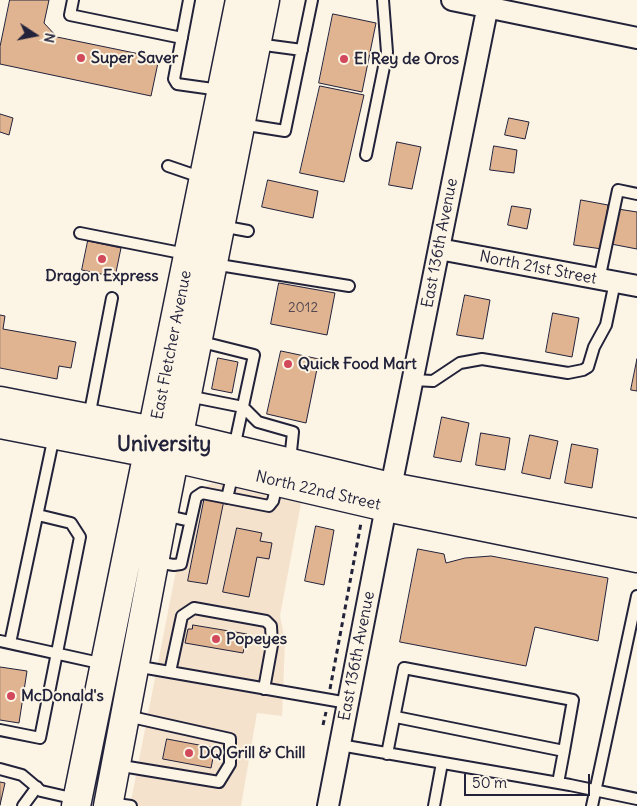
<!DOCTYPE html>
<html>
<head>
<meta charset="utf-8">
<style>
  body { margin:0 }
  #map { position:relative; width:637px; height:806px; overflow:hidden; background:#fcf5e5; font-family:Delius,sans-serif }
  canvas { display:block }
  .north { position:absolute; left:10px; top:10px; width:50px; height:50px; -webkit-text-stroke:4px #fcf5e5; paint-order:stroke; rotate:101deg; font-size:14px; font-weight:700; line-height:20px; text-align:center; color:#22223b }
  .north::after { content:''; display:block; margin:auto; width:18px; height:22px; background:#22223b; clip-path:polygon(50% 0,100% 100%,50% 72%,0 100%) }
  .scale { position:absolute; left:464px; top:774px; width:126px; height:22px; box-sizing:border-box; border:2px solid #22223b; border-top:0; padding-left:6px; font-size:15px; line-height:18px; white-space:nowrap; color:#22223b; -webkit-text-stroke:4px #fcf5e5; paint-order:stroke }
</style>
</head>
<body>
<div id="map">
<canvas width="637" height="806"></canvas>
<div class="north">N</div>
<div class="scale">50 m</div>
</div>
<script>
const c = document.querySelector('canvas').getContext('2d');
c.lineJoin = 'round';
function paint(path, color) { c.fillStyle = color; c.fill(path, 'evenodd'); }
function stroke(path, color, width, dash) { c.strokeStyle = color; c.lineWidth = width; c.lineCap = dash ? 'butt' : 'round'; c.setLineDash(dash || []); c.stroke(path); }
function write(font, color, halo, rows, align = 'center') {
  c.font = font + ' Delius,sans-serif'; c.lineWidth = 4; c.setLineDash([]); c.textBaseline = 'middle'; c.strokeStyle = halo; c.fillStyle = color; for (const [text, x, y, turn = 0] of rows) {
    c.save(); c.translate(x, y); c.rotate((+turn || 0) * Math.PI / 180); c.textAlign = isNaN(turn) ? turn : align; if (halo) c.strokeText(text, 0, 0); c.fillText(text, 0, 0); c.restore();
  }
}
paint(new Path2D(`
  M212,483l89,20 -21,113 5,25 -3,75 -25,-3 -16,93h-111l61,-312z`), '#f4e2cc');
const building = new Path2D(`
  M10,0h39l-5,23 13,14 102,21 -8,38 -151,-32v-17z
  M333,14l43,9 -14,69 -43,-9z
  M320,86l44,9 -20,87 -44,-9z
  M0,114l13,4 -4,17 -9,-3z
  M509,118l20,4 -4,17 -20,-4z
  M397,142l24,5 -9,42 -23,-4z
  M494,146l23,4 -3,23 -24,-3z
  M268,180l50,11 -5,27 -51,-11z
  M581,200l27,5 -6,44 -28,-4z
  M512,206l19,3 -4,20 -19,-4z
  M618,209l19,3v37l-26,-5z
  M88,241l33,7 -6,29 -33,-7z
  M279,283l56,10 -8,42 -56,-11z
  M465,295l25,5 -7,39 -26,-4z
  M553,313l26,5 -7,39 -26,-5z
  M0,315l5,1 -2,13 73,13 -5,26 -12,-2 -2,13 -57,-11z
  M281,351l38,8 -13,64 -39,-9z
  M218,358l20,4 -6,31 -20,-4z
  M637,359v32l-6,-1z
  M442,417l27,6 -8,39 -27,-5z
  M481,433l29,5 -5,32 -29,-5z
  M530,435l28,6 -8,38 -28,-6z
  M572,444l26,5 -6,39 -27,-5z
  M205,496l19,4 -17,84 -19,-3z
  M316,526l18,4 -10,55 -19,-4z
  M237,528l25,5 -2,8 12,2 -3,16 -12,-2 -8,40 -26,-5z
  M418,549l26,5 2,9 19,-5 26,-2 117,22 -10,63 -63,-14 -9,39 -126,-24z
  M193,625l54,9 -4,19 -58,-10 3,-14h4z
  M0,667l27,4 -8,52 -19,-3z
  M167,739l48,9 -4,20 -48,-9z
  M0,782l5,1 -5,22z`);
paint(building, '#e0b491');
stroke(building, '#22223b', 1);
const lane = new Path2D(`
  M73,0l-3,15 112,23
  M189,0l-15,79 3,5 43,6
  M257,44l45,6
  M241,124l44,7 27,-131
  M366,155l21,-103 -4,-52
  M168,166l35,12
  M221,226l27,5
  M80,233l106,21
  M213,264l136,22
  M599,280l19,-90 19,4
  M198,341l56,14 -20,93
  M413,380l20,1 27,-18 22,-4 86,14 15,-3 5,-3 6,-20 12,-22 9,-43
  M188,396l55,11 15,15 35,10 -3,29
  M89,417l23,-119
  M227,498l6,-25
  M164,515l26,6
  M155,562l19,3 7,-1 15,-67 6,-4 67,13 4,-5 4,-17
  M0,641l104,23
  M10,643l44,-207
  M135,666l213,37
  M170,672l12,-56 12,-8 72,13 5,5 1,19 -8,44
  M0,730l40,8 40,-201 -9,-14 -33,-8
  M340,745l230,40 67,14
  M387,754l17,-86 169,32 -9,51 -168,-34
  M116,765l103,17 11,-18v-25l-103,-23
  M0,769l22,6 19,16 35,8
  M558,783l6,-32
  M110,803l21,3
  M23,806l14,-19
  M434,806l8,-43
  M592,806l45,-210`);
const street = new Path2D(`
  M452,0l185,38
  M439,249l198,37
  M391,487l98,-487
  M328,806l58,-299`);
const secondary = new Path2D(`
  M0,401l179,35 212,51 246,46
  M0,424l175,34 211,49 251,51
  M76,806l164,-806
  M108,806l55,-291 102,-515`);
stroke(lane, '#22223b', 14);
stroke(street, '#22223b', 24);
stroke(secondary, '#22223b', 31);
stroke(new Path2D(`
  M330,689l31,-166
  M323,725l3,-13`), '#22223b', 3, [5, 4]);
stroke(lane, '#fcf5e5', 10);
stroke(street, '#fcf5e5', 20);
stroke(secondary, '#fcf5e5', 28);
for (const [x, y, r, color] of [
  [81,58,5,"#d1495b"],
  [344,59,5,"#d1495b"],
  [102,259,5,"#d1495b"],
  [288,364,5,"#d1495b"],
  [216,639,5,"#d1495b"],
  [11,696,5,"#d1495b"],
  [189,753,5,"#d1495b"]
]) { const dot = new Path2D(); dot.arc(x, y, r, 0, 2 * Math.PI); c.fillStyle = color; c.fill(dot); stroke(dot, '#fcf5e5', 2); }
write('14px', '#524650', null, [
  ["2012",303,308]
]);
write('bold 16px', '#22223b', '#fcf5e5', [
  ["Super Saver",91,58],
  ["El Rey de Oros",354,59],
  ["Dragon Express",102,276,"center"],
  ["Quick Food Mart",298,364],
  ["Popeyes",226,639],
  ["McDonald's",21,696],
  ["DQ Grill & Chill",199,753]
], 'left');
write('16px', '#22223b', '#fcf5e5', [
  ["East 136th Avenue",440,243,-79],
  ["North 21st Street",538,268,11],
  ["East Fletcher Avenue",172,345,-79],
  ["North 22nd Street",318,491,13],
  ["East 136th Avenue",357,656,-79]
]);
write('bold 21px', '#22223b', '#fcf5e5', [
  ["University",164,445]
]);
</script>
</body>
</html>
